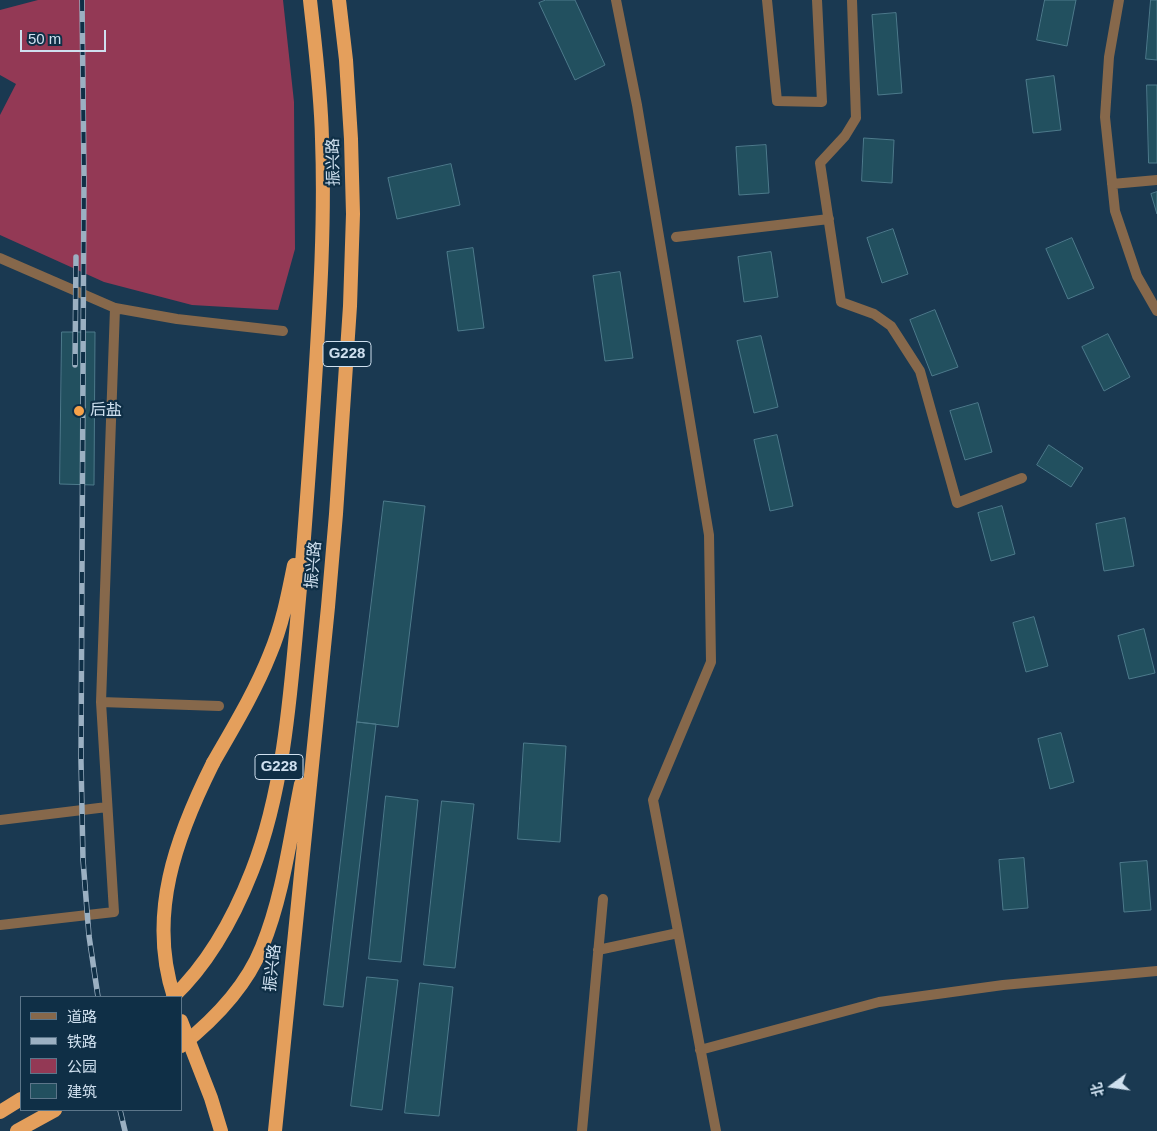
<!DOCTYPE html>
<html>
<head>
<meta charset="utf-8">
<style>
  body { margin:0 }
  #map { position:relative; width:1157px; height:1131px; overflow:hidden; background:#1a3951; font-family:Helvetica,"Noto Sans SC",sans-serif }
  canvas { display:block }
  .legend { position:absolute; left:20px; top:996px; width:162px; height:115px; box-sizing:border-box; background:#0f2f46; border:1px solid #5c768a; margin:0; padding:6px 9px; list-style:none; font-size:15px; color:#cfe0ef }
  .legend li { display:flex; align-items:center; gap:10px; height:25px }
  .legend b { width:25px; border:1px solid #5c768a }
  .north { position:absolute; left:1087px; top:1061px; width:50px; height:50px; -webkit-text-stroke:4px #0f2f46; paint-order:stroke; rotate:256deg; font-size:14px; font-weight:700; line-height:20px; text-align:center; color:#cfe0ef }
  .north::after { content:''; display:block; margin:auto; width:18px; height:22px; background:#cfe0ef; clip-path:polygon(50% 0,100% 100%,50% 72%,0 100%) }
  .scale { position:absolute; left:20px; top:30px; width:86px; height:22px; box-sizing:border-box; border:2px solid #cfe0ef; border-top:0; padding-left:6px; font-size:15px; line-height:18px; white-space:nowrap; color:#cfe0ef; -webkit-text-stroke:4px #0f2f46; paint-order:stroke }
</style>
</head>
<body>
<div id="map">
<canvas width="1157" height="1131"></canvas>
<ul class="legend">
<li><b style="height:6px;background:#86684b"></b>道路</li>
<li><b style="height:6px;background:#9bb0c2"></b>铁路</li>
<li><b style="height:14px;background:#933955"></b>公园</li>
<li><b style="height:14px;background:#22505f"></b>建筑</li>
</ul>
<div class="north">北</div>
<div class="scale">50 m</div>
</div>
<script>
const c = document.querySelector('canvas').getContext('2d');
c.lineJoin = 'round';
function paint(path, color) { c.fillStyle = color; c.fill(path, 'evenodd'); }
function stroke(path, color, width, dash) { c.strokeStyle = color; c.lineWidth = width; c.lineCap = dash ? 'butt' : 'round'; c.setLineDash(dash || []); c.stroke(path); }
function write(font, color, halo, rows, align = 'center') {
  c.font = font + ' Helvetica,"Noto Sans SC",sans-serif'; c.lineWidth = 4.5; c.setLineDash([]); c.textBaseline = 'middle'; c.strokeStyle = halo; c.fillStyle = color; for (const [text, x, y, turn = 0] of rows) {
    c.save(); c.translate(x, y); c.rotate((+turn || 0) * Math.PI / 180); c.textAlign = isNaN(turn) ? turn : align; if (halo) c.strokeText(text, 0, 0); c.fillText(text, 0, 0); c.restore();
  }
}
paint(new Path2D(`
  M38,0h245l11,102 1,147 -17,61 -86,-5 -88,-23 -104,-47v-120l16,-31 -16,-9v-65z`), '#933955');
const building = new Path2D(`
  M546,0h29l30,65 -30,15 -36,-77z
  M1045,0h31l-9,46 -30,-6z
  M1151,0h6v60l-11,-1z
  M896,13l6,80 -24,2 -6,-80z
  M1054,76l7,54 -28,3 -7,-53z
  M1147,85h10v78h-8z
  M864,138l30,2 -2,43 -30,-2z
  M766,145l3,48 -30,2 -3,-48z
  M451,164l9,41 -63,14 -9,-41z
  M1157,192v22l-6,-20z
  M893,229l15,45 -26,9 -15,-45z
  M1072,238l22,50 -26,11 -22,-50z
  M473,248l11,80 -26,3 -11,-79z
  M771,252l7,45 -34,5 -6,-45z
  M620,272l13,86 -28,3 -12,-85z
  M935,310l23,57 -26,9 -22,-56z
  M62,332h33l-1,153 -34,-1z
  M1108,334l22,43 -26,14 -22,-44z
  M761,336l17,71 -24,6 -17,-72z
  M978,403l14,49 -27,8 -15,-49z
  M777,435l16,71 -23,5 -16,-71z
  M1049,445l34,23 -12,19 -34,-22z
  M384,501l41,5 -27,221 -41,-5z
  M1002,506l13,48 -24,7 -13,-48z
  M1125,518l9,48 -30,5 -8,-47z
  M1034,617l14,49 -22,6 -13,-49z
  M1144,629l11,44 -26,6 -11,-43z
  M357,722l19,2 -33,283 -19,-2z
  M1061,733l13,49 -24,7 -12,-50z
  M524,743l42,3 -6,96 -42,-3z
  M386,796l32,4 -17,162 -32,-3z
  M442,801l32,3 -19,164 -31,-3z
  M1024,858l4,50 -25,2 -4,-50z
  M1147,861l4,49 -27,2 -4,-49z
  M367,977l31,3 -16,130 -31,-4z
  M420,983l33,4 -14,129 -34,-3z`);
paint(building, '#22505f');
stroke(building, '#4d7a8b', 1);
stroke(new Path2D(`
  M616,0l21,105 72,430 2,127 -58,138 63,331
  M767,0l10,101 45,1 -5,-102
  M852,0l4,118 -11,18 -25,27 21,139 33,12 17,12 29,45 37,132 65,-25
  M1119,0l-10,57 -4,60 10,94 22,65 20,35
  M1112,184l45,-4
  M676,237l153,-18
  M0,258l115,50 62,11 106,12
  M101,702l118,4
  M0,820l107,-13
  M0,925l114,-13 -13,-210 14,-394
  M598,950l80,-17
  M700,1050l179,-48 124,-17 154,-14
  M582,1131l21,-232`), '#86684b', 10);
stroke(new Path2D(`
  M213,763c20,-35 42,-71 57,-109 12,-28 18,-59 24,-89
  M173,997c36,-34 61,-80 79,-126 35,-88 40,-200 49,-294 5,-65 10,-131 14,-196 5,-80 10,-161 7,-242 -1,-47 -7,-93 -12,-139
  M181,1046c34,-27 65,-59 81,-99 21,-51 28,-109 39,-163
  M0,1112l21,-13
  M17,1131l38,-21
  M275,1131l53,-524 8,-93 14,-208 3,-92 -2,-75 -5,-79 -7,-60`), '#e49f5c', 14);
const rail = new Path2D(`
  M82,0l2,175 -3,586 2,99 6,76 9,61
  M75,365l1,-108
  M120,1110l5,21`);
stroke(rail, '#9bb0c2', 5.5);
stroke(rail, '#0f2f46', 4, [11]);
stroke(new Path2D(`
  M174,997c-27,-82 2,-160 39,-234
  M181,1021l30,77 10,33`), '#e49f5c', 14);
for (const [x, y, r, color] of [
  [79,411,6,"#f7a149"]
]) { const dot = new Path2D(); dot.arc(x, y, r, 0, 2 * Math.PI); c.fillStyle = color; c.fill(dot); stroke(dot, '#0f2f46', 2); }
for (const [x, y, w] of [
  [347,354,48],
  [279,767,48]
]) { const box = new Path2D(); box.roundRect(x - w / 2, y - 12.5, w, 25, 4); c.fillStyle = '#0f2f46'; c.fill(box); stroke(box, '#cfe0ef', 1); }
write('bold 15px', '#cfe0ef', null, [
  ["G228",347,354],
  ["G228",279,767]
]);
write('16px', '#cfe0ef', '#0f2f46', [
  ["振兴路",334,162,-91],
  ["振兴路",314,565,-85],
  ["振兴路",273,968,-84]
]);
write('16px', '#cfe0ef', '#0f2f46', [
  ["后盐",90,411]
], 'left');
</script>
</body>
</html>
